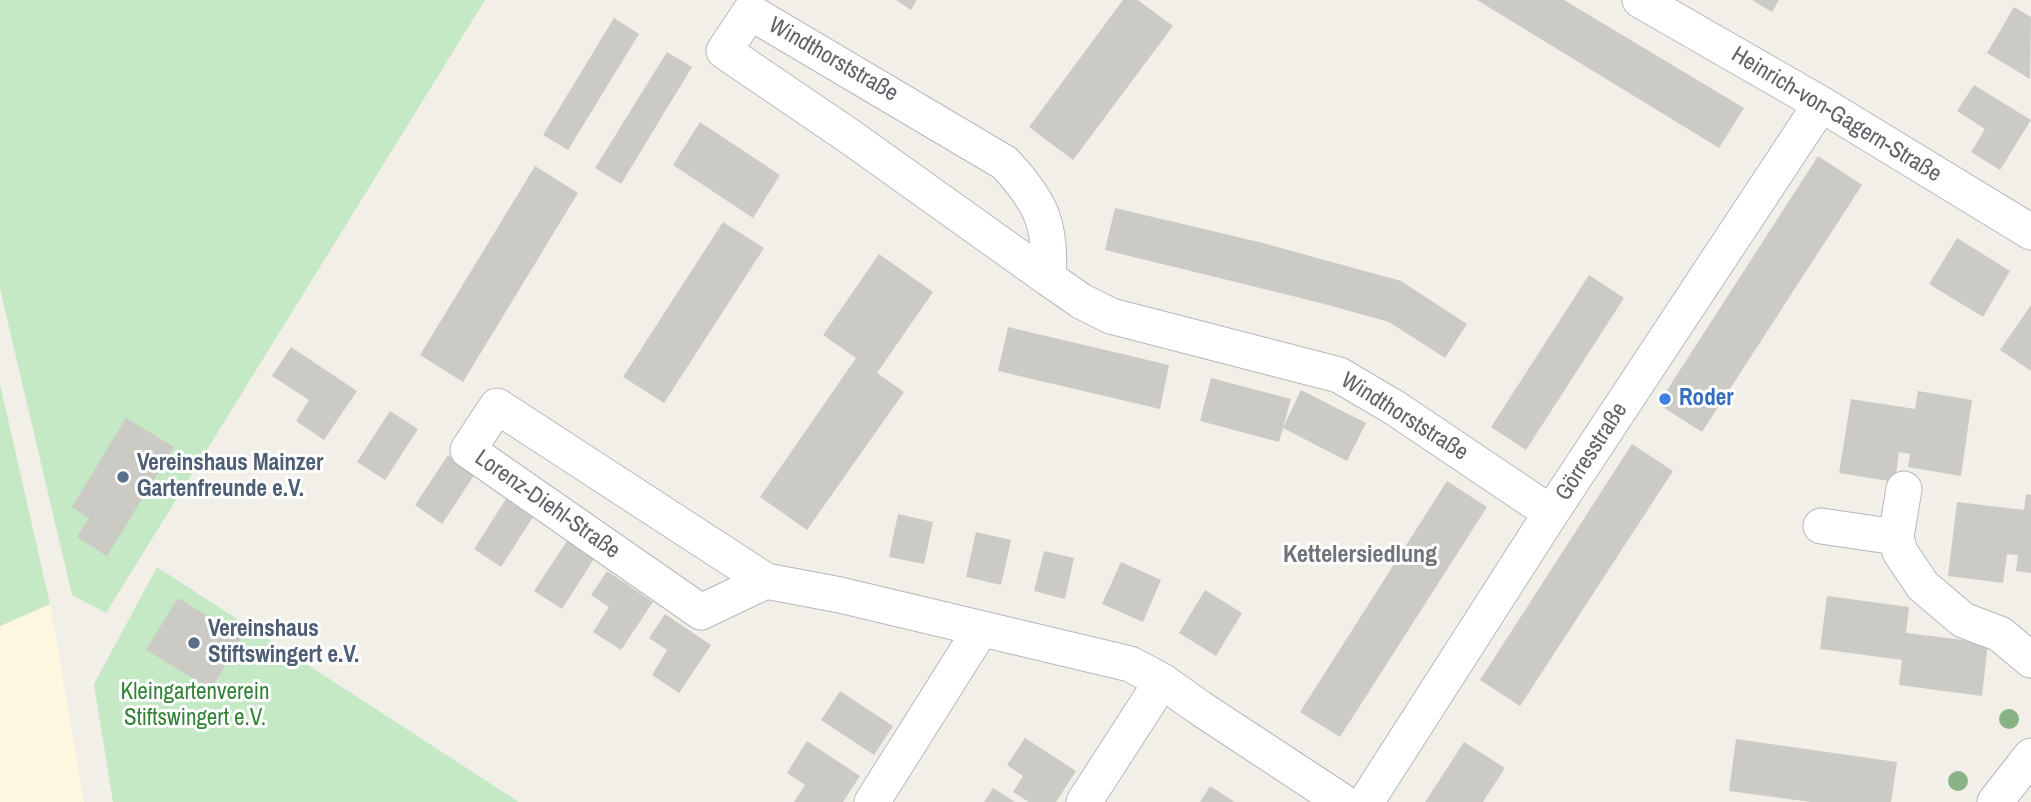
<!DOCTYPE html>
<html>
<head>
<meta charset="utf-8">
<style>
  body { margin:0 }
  canvas { display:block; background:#f1efe8 }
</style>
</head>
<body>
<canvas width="2031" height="802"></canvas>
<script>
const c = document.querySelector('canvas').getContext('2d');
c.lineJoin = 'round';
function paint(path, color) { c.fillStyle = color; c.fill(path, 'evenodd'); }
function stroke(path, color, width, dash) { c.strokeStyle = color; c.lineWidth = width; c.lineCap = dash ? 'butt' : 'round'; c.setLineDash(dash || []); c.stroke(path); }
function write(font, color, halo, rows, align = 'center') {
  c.font = font + ' "Archivo Narrow",sans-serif'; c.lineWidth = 6; c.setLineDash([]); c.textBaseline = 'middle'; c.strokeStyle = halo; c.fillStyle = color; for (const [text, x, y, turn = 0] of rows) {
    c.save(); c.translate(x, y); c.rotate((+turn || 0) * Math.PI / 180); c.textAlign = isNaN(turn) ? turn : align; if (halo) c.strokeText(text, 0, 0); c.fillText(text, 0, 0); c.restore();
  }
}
paint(new Path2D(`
  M50,604l34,198h-84v-176z`), '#fef7e0');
paint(new Path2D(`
  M0,0h485l-379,613 -34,-18 -72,-306z
  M0,384l50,220 -50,22z
  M157,567l362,235h-406l-19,-118z`), '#c5e8c5');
paint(new Path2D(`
  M896,0h21l-6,10z
  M1123,0h15l35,26 -100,134 -44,-33z
  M1477,0h87l180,108 -25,40z
  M1752,0h27l-7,12z
  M2014,7l17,10 -1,62 -43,-26z
  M614,18l25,16 -71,116 -25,-15z
  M667,52l25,15 -71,117 -26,-16z
  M1974,85l57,35 -31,50 -29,-18 14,-23 -28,-18z
  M700,122l80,53 -27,43 -80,-53z
  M1818,156l44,29 -160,247 -44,-28z
  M535,166l43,27 -115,189 -43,-27z
  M1115,208l144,34 142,39 66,43 -22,34 -56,-36 -72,-20 -212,-52z
  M723,222l41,26 -100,155 -41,-26z
  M1957,238l53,33 -27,46 -54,-33z
  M879,254l54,38 -56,81 27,19 -97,138 -47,-33 96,-139 -33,-23z
  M1589,275l35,23 -98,152 -35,-23z
  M2031,305v66l-31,-21z
  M1008,327l161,38 -9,44 -162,-38z
  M291,347l66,44 -33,49 -28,-19 13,-21 -37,-24z
  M1211,378l80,21 -12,43 -79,-21z
  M1301,390l65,33 -19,38 -64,-33z
  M1918,391l54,9 -11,76 -53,-9 2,-13 -11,-2 -4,30 -56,-9 12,-74 64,10z
  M390,411l28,18 -33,51 -28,-18z
  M126,418l48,29 -67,109 -30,-19 12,-19 -17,-11z
  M1632,444l41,27 -153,235 -40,-26z
  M448,455l27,19 -33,50 -27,-19z
  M1447,481l40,26 -147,230 -40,-25z
  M2026,494l5,1v78l-15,-2 2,-16 -11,-1 -4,29 -55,-7 9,-74 67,8z
  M506,499l27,18 -32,50 -27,-18z
  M898,514l35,8 -9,42 -35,-7z
  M976,532l35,8 -10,45 -35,-8z
  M567,541l27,18 -32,50 -28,-18z
  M1044,551l30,7 -9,41 -31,-8z
  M1121,562l40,18 -18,42 -41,-18z
  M607,571l46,31 -32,48 -28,-18 16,-25 -18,-12z
  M1205,590l37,23 -26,43 -37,-23z
  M1827,596l82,11 -3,26 82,10 -6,53 -83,-11 3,-25 -82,-11z
  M178,598l64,39 -31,52 -65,-39z
  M665,614l46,31 -32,48 -27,-18 15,-25 -18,-12z
  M840,691l53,35 -19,29 -53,-35z
  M1025,738l51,33 -20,31h-27l-16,-10 10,-16 -16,-11z
  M1736,739l161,23 -6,40h-80l-82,-11z
  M807,741l53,35 -17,26h-49l11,-17 -18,-12z
  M1464,742l41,26 -22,34h-58z
  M1210,786l25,16h-35z
  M993,788l22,14h-31z`), '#cccac5');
const minor = new Path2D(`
  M1640,0l181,104 210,128
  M1048,278l-199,-142 -125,-85 26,-39 255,151c36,39 47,62 43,115l33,23 30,15 228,59 56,33 156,105
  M1821,526l75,11 4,15 23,34 40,34 37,14 31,26
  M1896,537l8,-48
  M766,581l-65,31 -233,-162 29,-44 269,175 74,14 290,69 32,17 38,27 143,94
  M872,802l109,-173
  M1084,802l78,-121
  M1366,802l185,-289 270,-409
  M1995,802l36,-46`);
stroke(minor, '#b5b8bc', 37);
stroke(minor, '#fff', 35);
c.fillStyle = '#89b387';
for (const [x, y] of [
  [2009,719],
  [1958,781]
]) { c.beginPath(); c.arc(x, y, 10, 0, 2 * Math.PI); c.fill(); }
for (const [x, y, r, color] of [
  [1665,399,7,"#3f7fe0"],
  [123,477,7,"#5c6f8a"],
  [194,643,7,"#5c6f8a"]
]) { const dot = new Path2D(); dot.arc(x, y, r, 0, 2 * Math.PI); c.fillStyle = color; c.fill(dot); stroke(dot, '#fff', 2.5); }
write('23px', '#5f6368', '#fff', [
  ["Windthorststraße",833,60,30],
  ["Heinrich-von-Gagern-Straße",1836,115,31],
  ["Windthorststraße",1404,417,32],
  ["Görresstraße",1592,452,-57],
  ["Lorenz-Diehl-Straße",547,505,35]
]);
write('bold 23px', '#366cbe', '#fff', [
  ["Roder",1679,399]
], 'left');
write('bold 23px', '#4e5e75', '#fff', [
  ["Vereinshaus Mainzer",137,464],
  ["Gartenfreunde e.V.",137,490],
  ["Vereinshaus",208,630],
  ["Stiftswingert e.V.",208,656]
], 'left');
write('23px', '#348238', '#fff', [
  ["Kleingartenverein",195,693],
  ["Stiftswingert e.V.",195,719]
]);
write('bold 24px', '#70757a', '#fff', [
  ["Kettelersiedlung",1360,556]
]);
</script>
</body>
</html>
